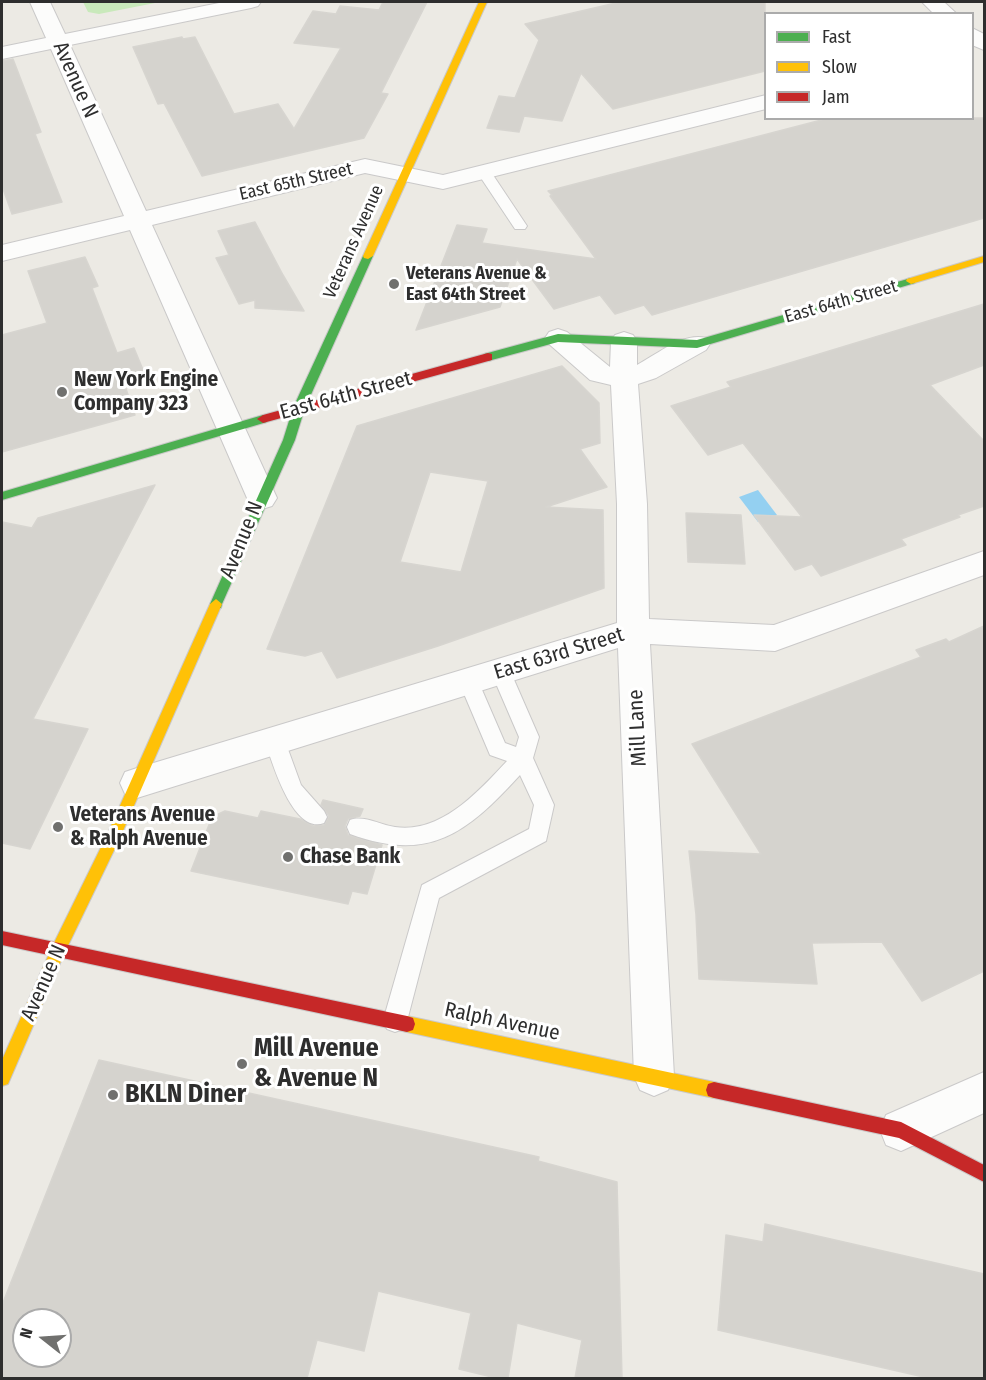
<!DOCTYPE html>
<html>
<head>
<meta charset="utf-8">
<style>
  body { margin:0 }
  #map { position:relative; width:986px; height:1380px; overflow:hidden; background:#eceae4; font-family:"Fira Sans Condensed",sans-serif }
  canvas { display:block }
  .frame { position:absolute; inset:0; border:3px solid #2e2e2e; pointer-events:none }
  .legend { position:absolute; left:764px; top:12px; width:210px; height:108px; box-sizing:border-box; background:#fff; border:2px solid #ababab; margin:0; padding:8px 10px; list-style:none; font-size:18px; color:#2e2e2e }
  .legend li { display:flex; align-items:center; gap:12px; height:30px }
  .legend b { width:30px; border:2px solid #ababab }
  .north { position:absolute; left:12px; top:1308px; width:60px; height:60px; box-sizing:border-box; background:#fff; border:2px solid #ababab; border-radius:50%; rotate:287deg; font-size:16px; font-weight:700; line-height:24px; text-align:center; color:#2e2e2e }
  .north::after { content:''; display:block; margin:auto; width:21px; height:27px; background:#70706e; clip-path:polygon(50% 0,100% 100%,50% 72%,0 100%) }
</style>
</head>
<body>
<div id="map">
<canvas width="986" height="1380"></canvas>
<div class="frame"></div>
<ul class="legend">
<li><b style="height:8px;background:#4caf50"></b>Fast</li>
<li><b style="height:8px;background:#ffc107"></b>Slow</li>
<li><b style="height:8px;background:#c62828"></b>Jam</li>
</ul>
<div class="north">N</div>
</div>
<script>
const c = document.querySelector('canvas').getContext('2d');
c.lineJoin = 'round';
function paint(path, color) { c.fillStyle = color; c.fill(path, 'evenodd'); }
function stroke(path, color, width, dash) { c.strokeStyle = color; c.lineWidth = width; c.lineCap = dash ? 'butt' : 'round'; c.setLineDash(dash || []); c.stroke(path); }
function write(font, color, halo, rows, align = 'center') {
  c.font = font + ' "Fira Sans Condensed",sans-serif'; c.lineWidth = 6; c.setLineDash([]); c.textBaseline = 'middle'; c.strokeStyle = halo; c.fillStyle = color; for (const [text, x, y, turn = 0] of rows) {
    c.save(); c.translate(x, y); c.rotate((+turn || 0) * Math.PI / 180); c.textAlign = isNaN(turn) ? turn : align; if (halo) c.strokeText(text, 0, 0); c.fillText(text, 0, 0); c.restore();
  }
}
paint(new Path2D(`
  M83,2h77l-61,12 -11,-2z`), '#c9e9bb');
paint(new Path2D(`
  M758,490l19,25 -19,7 -19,-25z`), '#94d0f1');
const building = new Path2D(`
  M383,2h44l-46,91 7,1 -24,44 -162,38 -38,-73 -6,1 -25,-57 49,-10 1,2 12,-2 39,77 44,-10 16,25 47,-81 -47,-5 19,-32 23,3 4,-8 39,4z
  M620,2h145v69l-152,38 -32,-36 -19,48 -38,-5 -5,16 -32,-4 12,-32 16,2 24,-58 -14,-16z
  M13,59l28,73 -6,2 27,68 -50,12 -10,-28v-125z
  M829,118h155v100l-332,97 -8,-10 -29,9 -15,-19 -46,14 -37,-50 -17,48 -84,23 41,-105 30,4 -5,14 114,16 -46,-63 2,-1 -4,-4z
  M255,222l28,53 21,36 -49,-3v-8l-16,4 -23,-46 13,-3 -11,-24z
  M85,257l13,29 -6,2 25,65 17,-5 12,29 -22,6 11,32 -133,37v-117l45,-12 -19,-52z
  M984,304v61l-54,20 54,56v65l-26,9 2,2 -59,22 5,6 -85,31 -9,-12 -17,6 -41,-55 48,2 -59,-74 -35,12 -37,-49 60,-19 -4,-5z
  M562,366l37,37 1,40 -20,6 27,38 -61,20 57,3 1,78 -166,58 -101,32 -15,-27 -17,5 -38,-7 90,-223zM430,472l58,9 -27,91 -61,-10z
  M155,485l-122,234 55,10 -58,120 -28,-6v-321l30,6 6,-10z
  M686,513l55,2 4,49 -57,-2z
  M984,626v345l-62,30 -40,-59 -70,1 5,41 -118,-5 -3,-64 -7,-64 72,3 -69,-110 229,-87 -5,-7 30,-11 3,3z
  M323,800l40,9 -3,7 -12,3 -3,7 3,9 34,10 -15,49 -15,-3 -4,13 -157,-33 21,-54 13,-6 33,7 3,-7 39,8 13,7 11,-1 5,-9 -8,-11z
  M99,1060l440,97 -1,4 79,21 5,196h-47l7,-38 -65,-17 -9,55h-12l-37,-9 12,-56 -93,-22 -14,60 -47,-11 -10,38h-305v-73zM24,1320h36v36h-36z
  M765,1224l219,50v104h-56l-210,-48 8,-95 37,7z`);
paint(building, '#d5d3ce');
stroke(building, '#d7d5d0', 1.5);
const lane = new Path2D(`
  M484,168l5,1 38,57 -2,3h-10l-38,-57z
  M501,664l7,2 31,71 -6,21 21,47 -8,36 -107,57 -32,123 -4,8 -8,3 -8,-3 -4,-8 39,-136 107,-56 5,-24 -14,-30c-53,58 -90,88 -170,59l-3,-7 3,-7c14,-5 30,5 45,7 46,7 84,-36 112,-66l-17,-6 -31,-73 3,-6 7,-2 7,2 29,67 11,4 3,-10 -28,-65 3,-6z
  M275,733l7,2 3,6 16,44 23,26 3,6 -3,6c-31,12 -52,-61 -59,-82l3,-6z`);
const street = new Path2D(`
  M30,2h20l15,32 159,-32h37l-3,4 -7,2 -181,37 76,166 219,-52 78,16 323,-80v14l-323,80 -78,-16 -213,52 125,273 -5,8 -10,3 -10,-3 -5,-8 -117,-268 -128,31v-16l122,-29 -73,-167 -49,10v-12l44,-9z
  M922,2h22l13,12h-23z
  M972,28l12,6v16l-12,-5z
  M558,329l9,3 43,35 1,-26 4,-6 9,-3 9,3 4,6v24c20,-11 47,-33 69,-27l4,6 -4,6 -50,28 -18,6 9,120 2,115 125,6 210,-74v24l-209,76 -125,-7 24,432 -6,14 -14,6 -14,-6 -6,-14 -16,-428 -481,150 -12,-4 -5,-11 5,-11 12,-4 480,-145v-119l-6,-119 -21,-5 -41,-36 -4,-6 4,-6z
  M984,1072v41l-83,38 -15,-6 -6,-15 6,-15z`);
const fast = new Path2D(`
  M368,253l5,3 -68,152 -10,32 -73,164 -1,4h-10l-1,-4 73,-164 10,-32 70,-152z
  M911,278l4,1v4l-218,65 -139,-6 -70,19 -5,-4 1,-3 74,-20 139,6z
  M263,415l4,1v6l-265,78v-8z`);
const slow = new Path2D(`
  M479,2h8l-114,254 -5,3 -4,-1 -1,-2z
  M984,256v6l-73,22 -5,-3 1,-2z
  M216,599l6,5 -103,236 -55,114 -56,130 -6,2v-26l51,-115 53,-108 104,-233z
  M407,1016l307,66 6,2 2,6 -2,6 -6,2 -307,-66 -6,-2 -2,-6 2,-6z`);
const jam = new Path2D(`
  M488,353l4,1v6l-229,63 -6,-4 6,-4z
  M2,931l405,85 6,2 2,6 -2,6 -6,2 -405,-87z
  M714,1082l187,40 83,43v17l-85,-44 -185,-40 -6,-2 -2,-6 2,-6z`);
stroke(lane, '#cac9c9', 2);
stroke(street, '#cac9c9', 2);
stroke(fast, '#cac9c9', 2);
stroke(slow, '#cac9c9', 2);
stroke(jam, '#cac9c9', 2);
paint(lane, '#fcfcfb');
paint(street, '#fcfcfb');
paint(fast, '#4caf50');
paint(slow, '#ffc107');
paint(jam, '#c62828');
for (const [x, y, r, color] of [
  [394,284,6,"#70706e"],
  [62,392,6,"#70706e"],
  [58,827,6,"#70706e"],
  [288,857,6,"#70706e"],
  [242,1064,6,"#70706e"],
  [113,1095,6,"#70706e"]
]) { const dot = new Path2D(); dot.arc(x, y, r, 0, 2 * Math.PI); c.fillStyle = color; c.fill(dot); stroke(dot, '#fff', 2); }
write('18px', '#2e2e2e', '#fff', [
  ["East 65th Street",296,182,-13],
  ["Veterans Avenue",354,242,-66],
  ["East 64th Street",841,302,-16]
]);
write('bold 18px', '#2e2e2e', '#fff', [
  ["Veterans Avenue &",406,274],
  ["East 64th Street",406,295]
], 'left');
write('21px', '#2e2e2e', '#fff', [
  ["Avenue N",75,80,66],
  ["East 64th Street",346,396,-15],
  ["Avenue N",242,540,-68],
  ["East 63rd Street",559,654,-17],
  ["Mill Lane",638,728,-93],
  ["Avenue N",44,983,-66],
  ["Ralph Avenue",502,1022,12]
]);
write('bold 21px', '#2e2e2e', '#fff', [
  ["New York Engine",74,380],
  ["Company 323",74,404],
  ["Veterans Avenue",70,815],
  ["& Ralph Avenue",70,839],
  ["Chase Bank",300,857]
], 'left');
write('bold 26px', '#2e2e2e', '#fff', [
  ["Mill Avenue",254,1049],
  ["& Avenue N",254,1079],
  ["BKLN Diner",125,1095]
], 'left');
</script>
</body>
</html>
